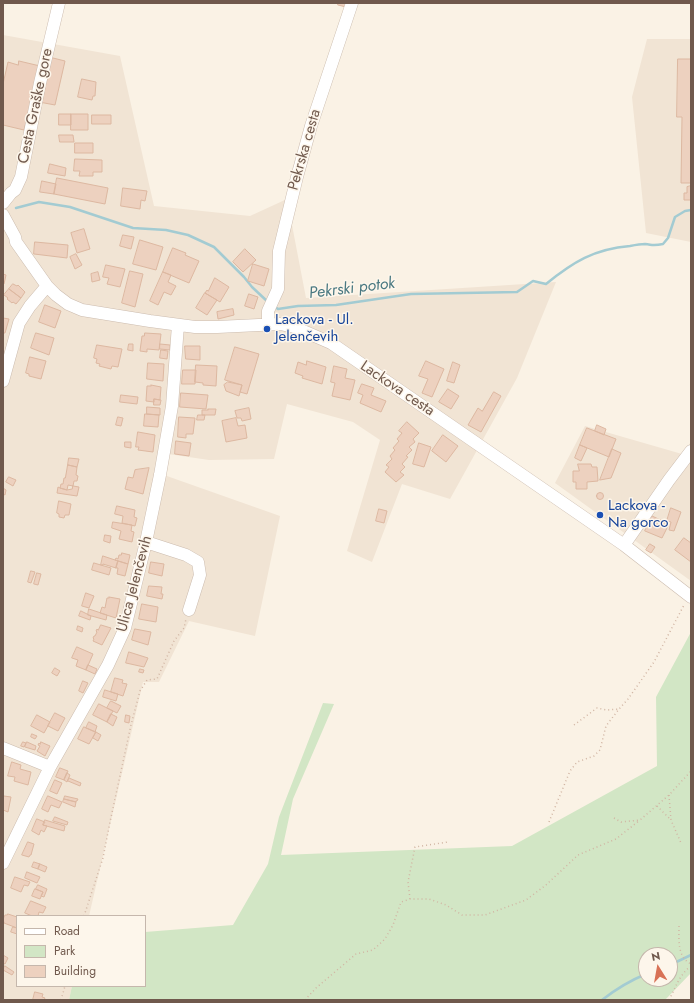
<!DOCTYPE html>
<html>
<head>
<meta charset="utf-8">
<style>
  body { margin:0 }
  #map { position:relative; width:694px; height:1003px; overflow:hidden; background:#faf2e5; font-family:Jost,sans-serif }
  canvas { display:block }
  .frame { position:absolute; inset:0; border:4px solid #70594d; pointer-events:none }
  .legend { position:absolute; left:16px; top:915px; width:130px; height:72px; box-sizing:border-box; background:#fdf6eb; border:1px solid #c5b7ac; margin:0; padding:5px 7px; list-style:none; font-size:12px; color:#70594d }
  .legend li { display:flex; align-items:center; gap:8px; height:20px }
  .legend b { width:20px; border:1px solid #c5b7ac }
  .north { position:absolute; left:638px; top:947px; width:40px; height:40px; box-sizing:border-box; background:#fdf6eb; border:1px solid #c5b7ac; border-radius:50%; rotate:349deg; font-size:11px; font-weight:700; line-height:16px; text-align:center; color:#70594d }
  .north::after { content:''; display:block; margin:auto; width:14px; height:18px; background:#d87256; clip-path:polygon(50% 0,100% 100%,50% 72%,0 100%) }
</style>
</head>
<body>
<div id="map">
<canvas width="694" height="1003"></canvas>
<div class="frame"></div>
<ul class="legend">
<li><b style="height:5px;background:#fff"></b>Road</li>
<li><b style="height:11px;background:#d2e6c5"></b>Park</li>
<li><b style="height:11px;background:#edd1bf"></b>Building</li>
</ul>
<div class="north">N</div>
</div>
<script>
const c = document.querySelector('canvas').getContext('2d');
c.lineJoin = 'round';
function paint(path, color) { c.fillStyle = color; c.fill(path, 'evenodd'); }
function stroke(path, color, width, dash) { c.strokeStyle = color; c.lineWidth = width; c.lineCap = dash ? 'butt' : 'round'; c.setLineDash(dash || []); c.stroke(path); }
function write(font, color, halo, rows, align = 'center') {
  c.font = font + ' Jost,sans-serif'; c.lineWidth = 3; c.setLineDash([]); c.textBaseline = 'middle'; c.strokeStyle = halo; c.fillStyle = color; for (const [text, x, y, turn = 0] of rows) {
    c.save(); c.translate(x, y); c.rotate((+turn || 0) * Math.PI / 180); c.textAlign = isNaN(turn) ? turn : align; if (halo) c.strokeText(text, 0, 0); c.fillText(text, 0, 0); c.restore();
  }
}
paint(new Path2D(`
  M3,35l117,21 34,150 96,10 37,-17 19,99 250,-16 -39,96 -67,121 -48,-15 -30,78 -25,-11 33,-111 -27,-18 -66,-18 -13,55 -65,1 -41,-6 -4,21 116,41 -25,120 -66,-15 -30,61h-16l-54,234h-72v70h55l-3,14h-66z
  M647,39h44v203l-45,-9 -14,-136z
  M585,426l97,28 9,-12v139l-136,-98z`), '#f1e4d4');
paint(new Path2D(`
  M691,632v341l-26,27h-596l3,-14h73v-54l88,-7 35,-61 11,-47 44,-114 11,1 -41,95 -12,56 231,-9 145,-80 -1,-69zM646,955h24v24h-24z`), '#d2e6c5');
stroke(new Path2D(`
  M16,208l23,-6 31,5 63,21 33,2 22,5 26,12 30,30 8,10 16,15
  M274,306l4,3 20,-3 38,-1 75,-11 106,-2 16,-11 13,3c27,-22 48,-35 84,-38 5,-1 10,-2 15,-2 9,1 8,2 18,0l5,-6 7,-21 10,-6 6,-1
  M670,965l21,-10
  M602,1000c14,-11 27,-19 44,-26`), '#a3cbd2', 2.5);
const building = new Path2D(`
  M338,3h9l-1,4 -8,-2z
  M49,57l16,4 -10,44 -16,-3z
  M678,59h13v124h-10l1,-66h-5z
  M19,61l21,5 -16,64 -21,-5v-41l5,-22 10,3z
  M82,79l14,3 -1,14h-2l-1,4 -14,-3z
  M59,114h12v11h-12z
  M71,114h17v16h-17z
  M92,115h19v9h-19z
  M59,135h14l1,7h-14z
  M75,143h18v10h-18z
  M75,159l27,1v12h-9v4h-14l1,-5h-6z
  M50,164l16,4 -1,8 -17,-3z
  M57,178l51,10 -3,16 -51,-10z
  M42,181l14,3 -2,10 -14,-2z
  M691,186v14h-7v-7h3v-6z
  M123,188l24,3 -2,10 -4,-1 -1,9 -19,-3z
  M84,229l6,20 -13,4 -6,-20z
  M123,235l11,2 -3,12 -11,-3z
  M140,240l23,7 -7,23 -23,-6z
  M35,242l33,3 -1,13 -33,-4z
  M173,248l13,5 -1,2 14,6 -10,22 -26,-11z
  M245,249l11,11 -13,12 -10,-10z
  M76,254l6,11 -7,4 -5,-12z
  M253,264l16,5 -5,17 -16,-5z
  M106,265l19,4 -5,18 -13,-3 2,-6 -6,-1z
  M130,271l13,3 -8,33 -13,-4z
  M98,272l2,8 -8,2 -1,-8z
  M163,272l8,3 -3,7 8,4 -5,9 -7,-3 -6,13 -8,-4z
  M3,274l3,1 -2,9h-1z
  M215,278l14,9 -9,15 -15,-9 2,-3 1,1z
  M13,284l4,2 1,-1 7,7 -4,6 -12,-9z
  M9,289l12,9 -5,6 -3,-2 -1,1 -5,-4 1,-1 -4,-3z
  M205,293l12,7 -10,15 -11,-7z
  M249,294l9,3 -4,12 -9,-3z
  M45,305l16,6 -6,17 -16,-6z
  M233,309l1,6 -16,4 -1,-7z
  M3,318l6,1 -4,14h-2z
  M36,333l18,5 -5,17 -18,-7z
  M145,333l16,1 -2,16 -12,-1v3l-7,-1 2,-15h2z
  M129,344h4v7l-5,-1z
  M160,344l10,1v5l-10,-1z
  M97,345l25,4 -4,18 -6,-1 -1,3 -12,-3 1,-2 -4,-1 1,-4 -3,-1z
  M185,346h15v14l-14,-1z
  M235,347l24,7 -12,40 -7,-2 2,-7 -17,-5z
  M161,350l7,1 -1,8 -7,-1z
  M30,357l16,4 -5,18 -12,-3v-2l-3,-1z
  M307,361l19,6 -4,17 -20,-6 1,-2 -8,-3 3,-11 8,3z
  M426,361l18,8 -12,28 -10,-4 6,-14 -9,-3z
  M453,362l7,3 -6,18 -7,-2z
  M148,363l16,1 -1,17 -16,-2z
  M196,365l21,1 -1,20 -13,-1v-2l-8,-1z
  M334,366l13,3 -2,9 10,2 -5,20 -18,-4 3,-13 -4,-1z
  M183,370h13l-1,14h-13z
  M228,382l14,3 -3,11 -13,-5 -2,-6z
  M362,384l12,4 -3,7 15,6 -5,11 -21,-9 3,-8 -5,-2z
  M151,385l10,2 -1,13 -6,-1v3l-8,-1 1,-15h4z
  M448,389l11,7 -8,13 -12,-7z
  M494,392l7,4 -20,36 -13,-7 10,-17 4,3z
  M181,393l27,2 -2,14 -26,-2z
  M121,395l17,2 -1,7 -17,-2z
  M154,399l7,1 -1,5h-6z
  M147,407l13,1v7l-13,-1z
  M249,408l2,11 -9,2 -1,-3h-4l-2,-7z
  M208,409h8l-1,6h-13v-5h6z
  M145,414l14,1 -1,12 -14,-1z
  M198,415h7l-1,5h-7z
  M118,417l5,1 -2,8 -5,-1z
  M179,417l16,1 -2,16h-7v4l-8,-1z
  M236,418l2,8 7,-1 2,13 -21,4 -4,-21z
  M407,422l12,11 -6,6 2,3 -6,5 3,3 -6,6 2,1 -6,7 3,3 -5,5 4,3 -8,7 -11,-10 4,-5 -3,-2 6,-6 -2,-3 5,-6 -2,-2 6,-7 -2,-2 5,-6 -3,-2z
  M597,425l9,4 -2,6 -9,-4z
  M587,428l29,11 -7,18 -29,-12z
  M138,432l17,3 -2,17 -15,-2 1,-3h-3z
  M443,435l15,11 -12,16 -14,-11z
  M176,441l15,2 -2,13 -14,-2z
  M125,442h6v6l-6,-1z
  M419,443l12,4 -7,20 -11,-3z
  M580,445l7,3 -6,13 -6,-3z
  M612,449l9,4 -10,25 -11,2z
  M69,458l10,1 -2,8 -9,-2z
  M578,464h13l1,3h5l1,14 -11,1v7h-11v-7h-3v-11h6z
  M68,465l9,2 -1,8 2,1 -1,5h-3l-1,5 -5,-1 -1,5 -7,-2 1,-4h2l1,-6h1z
  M149,468l-6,26 -18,-5 3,-12 5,1 2,-8z
  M9,477l7,3 -3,6 -7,-4z
  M73,486l6,1 -2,9 -20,-3 1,-6 2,1 7,2 5,-1z
  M3,488l3,2 -1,5 -2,-1z
  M596.5 496a3.5 3.5 0 1 1 7 0a3.5 3.5 0 1 1-7 0Z
  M59,501l12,3 -2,11h-4l-1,3 -5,-1v-3l-2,-1z
  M117,506l18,4 -1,7 3,1 -2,8 -13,-3 1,-7 -8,-2z
  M671,508l10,4 -7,19 -5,-1 2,-8 -4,-1z
  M379,509l8,2 -3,12 -8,-2z
  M652,516l17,8 -7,14 -17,-7z
  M113,522l19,3 -1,6 3,1 -2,10 -13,-3 2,-8 -9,-3z
  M105,535l6,1 -1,7 -6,-2z
  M684,538l7,5v19l-16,-12z
  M650,544l5,3 -4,6 -5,-3z
  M122,553l8,2 -2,9 -13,-4 1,-2 2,1 1,-4h2z
  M103,556l15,5 -2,7 -13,-4v1h-2z
  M118,561l10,3 -3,12 -8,-2 1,-6h-2z
  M151,562l13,2 -2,12 -13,-3z
  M94,563l17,5 -2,7 -17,-5z
  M31,571l4,1 -4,11 -3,-1z
  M37,573l4,1 -3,11 -4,-1z
  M149,586l13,1 -1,7h2l-1,5 -15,-3z
  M86,593l8,3 -5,12 -7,-2z
  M109,597l11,2 -4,19 -16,-5 2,-6 3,1 2,-10h2z
  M142,604l16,3 -2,15 -17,-3z
  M89,609l18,6 -1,5 -18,-5z
  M81,611l10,5 -1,4 -11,-4z
  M101,625l10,3 -9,17 -9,-4 1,-2 -1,-1 1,-2h1l2,-4 -1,-1 1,-2 1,1z
  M78,626l5,2 -1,4 -5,-2z
  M135,629l16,3 -3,13 -16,-5z
  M77,647l16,7 -7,16 -10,-4 2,-6 -6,-2z
  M129,652l19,6 -4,9 -18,-4z
  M88,665l9,4 -2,5 -9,-4z
  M55,668l5,3 -3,5 -5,-3z
  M140,669l4,1 -1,3 -4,-1z
  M115,678l8,2 -1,3 5,1 -4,12 -12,-4z
  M83,681l5,2 -5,10 -4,-2z
  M105,690l13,4 -2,7 -13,-4z
  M111,701l10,5 -4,7 -10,-5z
  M99,704l14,7 -6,11 -14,-7z
  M55,713l10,5 -7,13 -10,-5z
  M111,714l6,3 -4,9 -6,-4z
  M37,715l13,7 -6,11 -13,-7z
  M126,715l4,1 -1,7 -4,-1z
  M89,722l8,4 -2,6 -9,-4z
  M84,727l12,5 -7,12 -11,-5z
  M96,732l5,3 -3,6 -5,-3z
  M32,734l5,2 -2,3 -4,-2z
  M23,742l3,1 -2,4 -3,-1z
  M27,742l9,4 -1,4 -10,-3z
  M41,742l9,4 -5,10 -8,-5 3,-5 -2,-1 1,-2 1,1z
  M12,762l9,3 -1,4 11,3 -3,13 -14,-4 1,-4 -7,-1z
  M60,768l8,3 -4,9 -8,-3z
  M67,773l3,2 -3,7 -3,-2z
  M69,778l12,5 -1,3 -12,-5z
  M55,780l7,3 -5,11 -7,-3z
  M4,796l7,1 -3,15 -5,-2z
  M48,796l14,6 -3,6 -8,-3 -3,7 -6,-3z
  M65,796l13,3 -1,2h-1v1l-12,-3z
  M64,799l12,3 -1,5 -12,-5z
  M55,817l13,5 -1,3 -14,-4z
  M37,819l8,3 -2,3 4,1 -3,6 -3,-2 -2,5 -7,-4z
  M45,820l20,6 -1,5 -21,-6z
  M28,842l6,2 -3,11h-1l-1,2 -7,-2z
  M34,862l6,2 -2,5 -6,-2z
  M40,864l7,3 -2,5 -7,-3z
  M27,872l13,5 -3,6 -12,-5z
  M15,877l15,5 -2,4 -4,-1 -3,7 -10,-4z
  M38,885l9,4 -3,8 -3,-1 2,-4 -7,-3z
  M35,889l8,3 -3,7 -8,-3z
  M31,901l15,6 -3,6 -4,-1 -1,4h-6l-7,-3z
  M8,914l9,3v11l-13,-5 -1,-4 2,-4h2z
  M13,927l4,1v6l-6,-2z
  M3,955l5,3 -3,6 -2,-1z
  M5,966l9,6 -2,3 -9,-5z
  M35,992l8,2 -1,3 3,1 -1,2h-11z`);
paint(building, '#edd1bf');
stroke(building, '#ddb8a1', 1);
const minor = new Path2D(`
  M3,203l8,-10 4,-3 6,-13 19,-94 19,-80
  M3,215l12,22 1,5 31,44 9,9 12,9 14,6 68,11 45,6h22l63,-3 14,3 37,16 293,202 67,52
  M268,324v-13l10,-22 1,-38 18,-74 14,-51 41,-123
  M3,381l16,-58 11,-17 17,-20
  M146,542l40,13 12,7 2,13 -11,35
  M624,545l45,-65 22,-29
  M3,748l47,19
  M3,863l47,-96 58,-102 17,-37 21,-86 14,-67 12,-69 6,-81`);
stroke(minor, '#ccbcaf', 13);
stroke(new Path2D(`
  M574,725l23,-17 10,2 12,-1
  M669,795l2,25 10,23
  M657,806l14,14
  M614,818l7,4 19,-2 29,-25 22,-24
  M549,822l21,-51 7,-9 17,-6 6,-6 6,-24 13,-17 9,-10 26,-37 30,-57
  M410,899l-2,-17 7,-35 33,-5
  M84,916l19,-58 7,-36 21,-97 9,-34 7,-11 10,-1 17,-38 10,-13 2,-9
  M679,926c0,14 -2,31 12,38
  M61,1000l4,-14
  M305,1000l11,-12 40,-34 17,-4 12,-11 8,-14 8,-23 9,-3h19l17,6 16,10h23l41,-15 20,-15 32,-30 38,-16 24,-19
  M669,1000c7,-13 10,-25 22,-34`), '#d1b5a3', 1.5, [1, 3]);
stroke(minor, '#fff', 12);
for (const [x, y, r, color] of [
  [267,329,4,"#1a4fb4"],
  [600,515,4,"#1a4fb4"]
]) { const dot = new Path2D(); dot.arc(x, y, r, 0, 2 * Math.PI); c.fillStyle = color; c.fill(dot); stroke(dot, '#fdf6eb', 1.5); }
write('15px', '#70594d', '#fdf6eb', [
  ["Cesta Graške gore",36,106,-78],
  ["Pekrska cesta",305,150,-74],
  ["Lackova cesta",397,389,34],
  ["Ulica Jelenčevih",135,584,-75]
]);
write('15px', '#164399', '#fdf6eb', [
  ["Lackova - Ul.",275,320],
  ["Jelenčevih",275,337],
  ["Lackova -",608,506],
  ["Na gorco",608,523]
], 'left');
write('italic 16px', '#497881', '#fdf6eb', [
  ["Pekrski potok",352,289,-7]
]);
</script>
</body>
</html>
